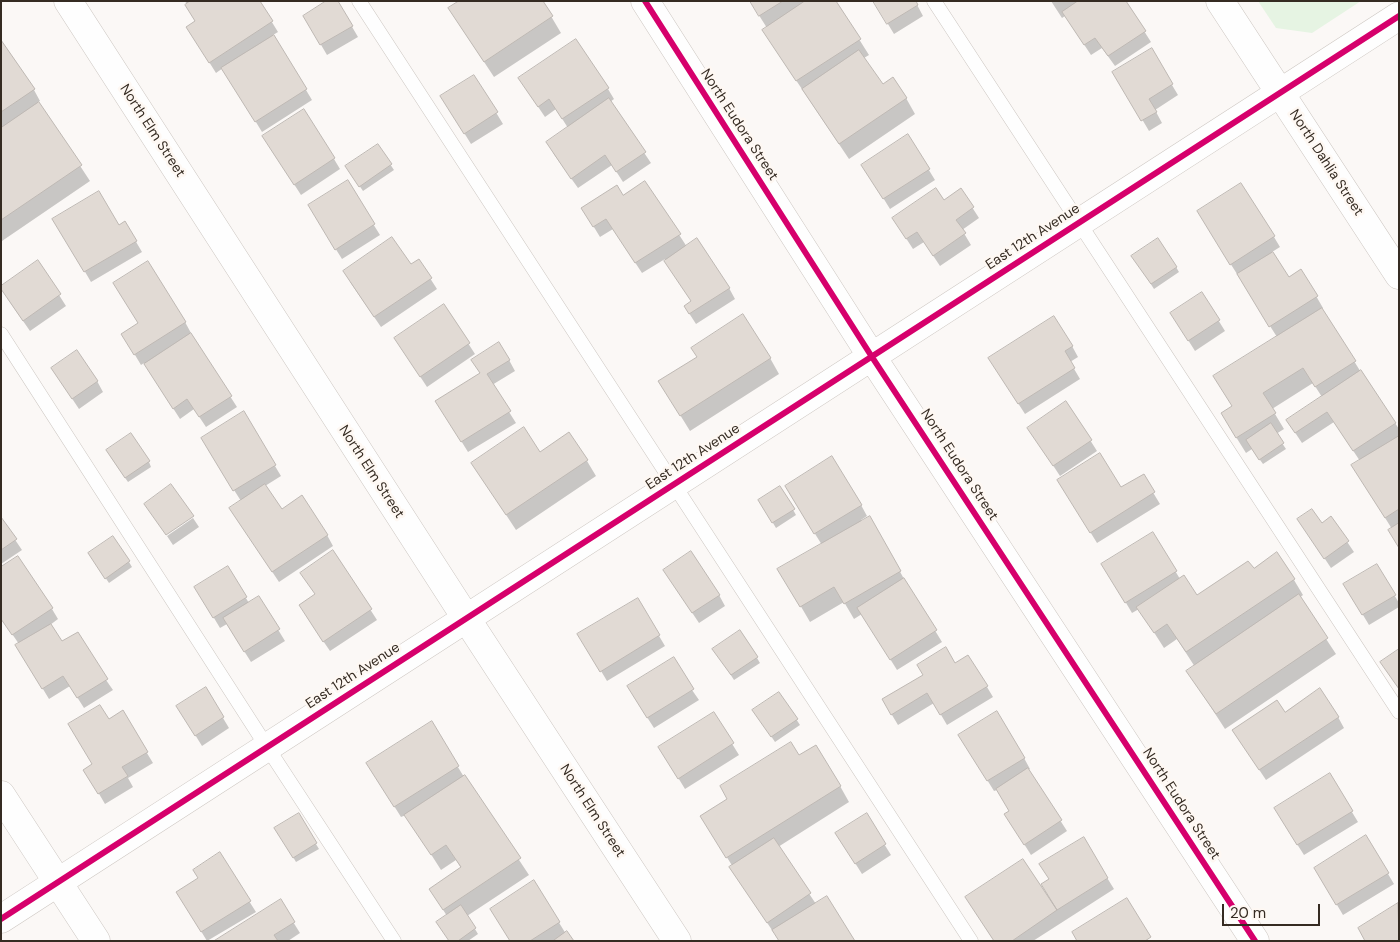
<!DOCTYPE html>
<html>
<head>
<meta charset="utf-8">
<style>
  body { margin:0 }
  #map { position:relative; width:1400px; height:942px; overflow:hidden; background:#fbf8f6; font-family:"DM Sans",sans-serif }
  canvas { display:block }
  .frame { position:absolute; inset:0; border:2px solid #352b22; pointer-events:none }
  .scale { position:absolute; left:1222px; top:904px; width:98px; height:22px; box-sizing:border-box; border:2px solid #352b22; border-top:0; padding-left:6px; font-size:15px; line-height:18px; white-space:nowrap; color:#352b22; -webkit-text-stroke:4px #fef8f3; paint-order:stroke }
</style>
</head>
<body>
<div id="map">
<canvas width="1400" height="942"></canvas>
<div class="frame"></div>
<div class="scale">20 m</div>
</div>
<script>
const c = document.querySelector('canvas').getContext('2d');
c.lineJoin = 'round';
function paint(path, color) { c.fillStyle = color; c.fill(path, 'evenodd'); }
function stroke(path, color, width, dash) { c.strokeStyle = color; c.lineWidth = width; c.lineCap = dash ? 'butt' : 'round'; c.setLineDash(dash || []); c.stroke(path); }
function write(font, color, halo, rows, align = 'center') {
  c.font = font + ' "DM Sans",sans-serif'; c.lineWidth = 5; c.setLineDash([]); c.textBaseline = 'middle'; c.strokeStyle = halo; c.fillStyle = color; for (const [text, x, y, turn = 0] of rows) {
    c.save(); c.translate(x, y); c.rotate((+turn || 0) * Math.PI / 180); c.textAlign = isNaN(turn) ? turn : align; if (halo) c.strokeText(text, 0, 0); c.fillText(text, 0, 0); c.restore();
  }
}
paint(new Path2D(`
  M1258,1h103l-49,32 -36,-5z`), '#e6f4e3');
paint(new Path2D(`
  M185,1h74l19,31 -5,3 39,65 -50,32 -39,-64 -7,5 -22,-35 2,-16z
  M337,1l21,36 -31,18 -23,-39z
  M459,1h83l19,32 -67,44 -35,-53z
  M750,1h85l34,54 -5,3 18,28 24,12 9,16 -66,45 -76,-113 -6,-18z
  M874,1h41l8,15 -29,18z
  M1051,1h74l26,41 -36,24 -13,-18 -11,7 -26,-39 -3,2z
  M1,42l33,48 6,11 -2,1 52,79 -88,60z
  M1151,50l27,45 -23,15 7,13 -13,8 -35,-59z
  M474,76l29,48 -32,20 -23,-37z
  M526,89h82l6,10 -4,3 41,61 -28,19 -11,-17 -34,23 -25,-35 15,-25 -12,-19 -11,8z
  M908,136l27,44 -45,29 -21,-34z
  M378,146l16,24 -31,21 -13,-19z
  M270,147l64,12 6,10 -39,26z
  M347,182l33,53 -38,24 -27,-43z
  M645,182l42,65 42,41 6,11 -39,25 -11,-17 7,-5 -27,-43 -23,14 -29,-44 -13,8 -11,-18z
  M961,190l18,28 -17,12 9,15 -31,21 -16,-24 -11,7 -13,-20z
  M54,219l65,7 6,-3 17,29 -51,30z
  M1204,222l70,15 6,10 -8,5 16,26 13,-8 22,38 -1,1 40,65 33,49 4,6v117l-7,-17 -33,-53 1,-15 -26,-39 -32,21 -8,-12 28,-34 -9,-14 -41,26 12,20 -8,5 10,15 -23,15 -11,-15 -6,4 -15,-24 2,-22 44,-70z
  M419,261l18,28 -56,38 -31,-45 61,-16z
  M1136,261l40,6 3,5 -25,17z
  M38,262l28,44 -36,25 -23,-33z
  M1202,294l23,37 -30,20 -17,-27z
  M444,306l31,48 -48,33 -25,-38z
  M185,322l6,11 -1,1 47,73 -31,20 -12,-18 -14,10 -36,-56 -3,2 -12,-20z
  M1072,346l6,11 -8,5 10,17 -55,35 -29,-45z
  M770,358l9,16 -89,57 -21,-34z
  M509,360l6,11 -23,14 24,38 -48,29 -31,-50z
  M59,379l38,2 6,11 -24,17z
  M1066,402l31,49 -37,25 -25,-38z
  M243,413l38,63 -16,10 17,24 45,25 6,11 -54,36 -42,-63 4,-18 -33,-52z
  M540,454l47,7 9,15 -80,54 -44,-67z
  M110,456l39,6 2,5 -23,15z
  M1143,476l17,28 -63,39 -32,-52 56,-2z
  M780,487l16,28 -20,13 -17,-28z
  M792,497l69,8 6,11 -6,4 1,2 8,-5 39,71 33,54 -45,28 -35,-56 -8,5 -10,-17 -34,20 -31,-53 43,-24z
  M193,518l6,9 -26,18 -6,-9z
  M1331,518l23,34 -23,16 -32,-48 23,4z
  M1,519l21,31 -21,14z
  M1153,534l27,45 17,17 56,-26 41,10 9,15 -4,3 37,56 -111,75 -37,-57 7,-5 -18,-28 -13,9 -25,-39 -7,4 -29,-49z
  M333,552l44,68 -47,31 -24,-35z
  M92,558l37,4 3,5 -23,16z
  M1377,566l22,37v4l-30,18 -24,-40z
  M227,568l22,35 9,-6 27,44 -34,21 -24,-38 -7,4 -18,-30z
  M671,581l48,14 6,11 -26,17z
  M637,599l28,47 -58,35 -28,-47z
  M52,609l6,10 -8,6 11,18 45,37 7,10 -29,18 -14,-22 -21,13 -26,-43 -4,-12 -18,-26z
  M717,654l40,4 3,5 -26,17z
  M955,664l32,23 6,10 -46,28 -13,-22 -36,22 -15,-25z
  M692,690l7,10 -45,28 -20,-31z
  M779,693l21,32 -25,17 -18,-27z
  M122,712l31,51 -25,15 5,9 -28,17 -20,-34 9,-5 15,-45z
  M713,713l26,42 -54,34 -19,-31z
  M1284,713l54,4 6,11 -78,52 -26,-39z
  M184,717l39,1 6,10 -27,18z
  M431,723l33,54 65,98 -62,41 11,18 -10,7h-19l-2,-25 -7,-11 21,-37 -5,-8 -15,10 -35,-55 -5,2 -27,-43z
  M966,746l58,12 6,11 -2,1 39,61 -36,24 -19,-30 -1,-13 -14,-22 -3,1z
  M799,757l41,29 9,16 -71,45 38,57 -42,29 -37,-55 -4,-11 -22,-35z
  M1329,774l29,48 -54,33 -23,-36z
  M298,815l21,34 -23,13 -20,-34z
  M866,815l25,40 -29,19 -19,-30z
  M1366,837l28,47 -51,31 -28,-47z
  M1083,839l31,50 -81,52h-38l56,-41 -1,-20z
  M199,879l50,22 7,11 -49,29 -23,-38z
  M534,882l32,52 6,7h-61z
  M280,901l20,32 -12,8h-72z`), '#0003');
const building = new Path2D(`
  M190,1h70l13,20 -64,42 -23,-36 9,-6 -10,-16z
  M326,1h12l15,25 -33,19 -17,-29z
  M459,1h84l10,15 -69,46 -36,-54z
  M750,1h33l-24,15z
  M805,1h31l25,38 -65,42 -34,-51z
  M873,1h43l2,4 -31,19z
  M1078,1h48l20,30 -38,25 -13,-18 -11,7 -22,-33z
  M274,35l33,54 -52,33 -34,-54z
  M576,39l33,49 -47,31 -13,-20 -11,8 -20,-29z
  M1,40l34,49 -34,23z
  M1152,48l21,36 -24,15 8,13 -16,9 -29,-49z
  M859,50l24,34 10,-7 14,21 -68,46 -37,-55z
  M474,75l24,37 -34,22 -24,-38z
  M609,98l37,54 -30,20 -11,-17 -34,24 -25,-37z
  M39,102l43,63 -81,55v-92z
  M304,109l31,49 -41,27 -32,-49z
  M908,134l22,35 -47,30 -22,-34z
  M378,144l14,20 -33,23 -14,-21z
  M348,180l27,44 -40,26 -27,-45z
  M645,181l36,53 -46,29 -29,-44 -13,8 -12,-19 36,-23 6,10z
  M1241,183l34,53 -45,29 -33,-54z
  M936,188l8,12 17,-12 13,19 -18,13 10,13 -33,23 -16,-24 -11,7 -14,-21z
  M99,191l20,34 6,-4 12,20 -53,31 -32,-53z
  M392,237l19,27 8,-5 13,19 -58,39 -31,-46z
  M697,238l33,50 -41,26 -5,-8 7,-5 -27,-40z
  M1158,238l19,29 -26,17 -20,-28z
  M1273,252l16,25 12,-8 17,27 -49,31 -32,-53z
  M38,260l23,34 -38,27 -22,-32v-3z
  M148,261l38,61 -52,33 -13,-21 17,-11 -25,-40z
  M1202,292l18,28 -32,21 -18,-28z
  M444,304l26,39 -50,34 -26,-39z
  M1322,308l34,53 -41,26 -12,-19 -40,25 13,20 -40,25 -15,-25 11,-7 -19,-30z
  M743,314l28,44 -91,58 -22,-35 39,-24 -6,-9z
  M1054,316l19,30 -8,5 10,17 -57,36 -30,-46z
  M191,333l41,63 -33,21 -12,-18 -14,10 -29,-45z
  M499,342l11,18 -23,14 24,37 -50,31 -26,-41 45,-28 -9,-13z
  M77,350l21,31 -26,18 -21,-31z
  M1361,370l35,53 -43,28 -26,-39 -32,21 -9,-13z
  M1066,401l26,39 -39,26 -26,-38z
  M244,411l32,54 -43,26 -32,-53z
  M1271,423l13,20 -25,17 -13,-20z
  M524,427l16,25 29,-20 19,28 -82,55 -35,-52z
  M131,433l19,28 -25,17 -19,-28z
  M1399,436v73l-14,9 -34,-53z
  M1100,453l21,34 23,-13 11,18 -65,41 -33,-53z
  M832,456l30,49 -48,29 -29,-48z
  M171,484l23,32 -28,19 -22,-31z
  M265,484l17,25 20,-14 26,40 -56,37 -43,-64z
  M780,486l15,23 -23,14 -14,-23z
  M1312,509l10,14 9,-7 18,25 -25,18 -27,-40z
  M870,516l31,55 -57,33 -10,-17 -34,20 -23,-38z
  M1,517l16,22 -16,11z
  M1399,523v25l-11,-18z
  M1153,532l24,39 -52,32 -24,-39z
  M113,536l17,25 -25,18 -17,-26z
  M333,550l39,59 -49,33 -24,-37 16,-11 -15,-21z
  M691,551l29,44 -28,18 -29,-43z
  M1277,552l18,27 -109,73 -19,-28 -13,9 -18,-26 48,-32 13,20 51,-34 6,7z
  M18,556l35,52 -41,27 -11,-16v-52z
  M1377,564l19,31 -34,20 -19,-31z
  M228,566l19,31 -34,21 -19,-31z
  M904,578l33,52 -47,30 -33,-52z
  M1299,594l29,44 -112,76 -30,-43z
  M259,596l21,33 -36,23 -21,-34z
  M638,598l22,37 -60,37 -23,-38z
  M51,624l11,17 16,-9 30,47 -31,19 -14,-22 -21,13 -27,-44z
  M740,630l18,27 -27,18 -19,-26z
  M946,647l9,16 13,-8 20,31 -48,29 -13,-22 -36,22 -9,-16 41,-24 -6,-10z
  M1399,649v40l-19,-27z
  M674,657l20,32 -47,29 -20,-32z
  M206,687l18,30 -29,19 -19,-30z
  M1320,688l19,29 -80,53 -27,-40 45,-30 8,12z
  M779,692l19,27 -27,18 -19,-27z
  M100,705l9,14 14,-9 25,42 -26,15 6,9 -30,18 -15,-24 9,-6 -24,-40z
  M997,711l28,47 -38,23 -29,-46z
  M714,712l20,31 -56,36 -20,-32z
  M432,721l27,45 -65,41 -28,-44z
  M791,742l8,13 17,-10 25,41 -115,72 -26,-42 27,-17 -7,-13z
  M1028,768l34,52 -38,25 -20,-31 5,-3 -13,-22z
  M1330,773l23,38 -56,34 -23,-37z
  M465,775l56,83 -78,52 -14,-21 32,-22 -15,-22 -15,10 -27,-40z
  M299,813l18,30 -24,15 -19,-30z
  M867,813l19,31 -31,20 -20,-31z
  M1366,835l23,38 -53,32 -22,-37z
  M1084,837l24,41 -51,32 -16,-26 8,-5 -10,-15z
  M774,838l37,55 -44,30 -38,-56z
  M220,852l31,49 -50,31 -25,-40 22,-14 -5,-8z
  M1023,859l34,51 -45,31h-18l-29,-44z
  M534,880l26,42 -30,19h-20l-20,-32z
  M827,896l28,45h-76l-7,-11z
  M1127,898l24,39 -6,4h-68l-5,-9z
  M281,899l14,23 -21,13 4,6h-64z
  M1398,903l1,38h-34l-7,-13z
  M461,905l15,23 -18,13h-9l-13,-19z
  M567,931l7,10h-21z`);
paint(building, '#e1dad4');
stroke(building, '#beb8b3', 1);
const service = new Path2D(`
  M359,1l612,940
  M934,1l465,711
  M1,334l266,413 127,194`);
const minor = new Path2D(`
  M68,1l398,617 211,323
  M645,1l227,356 383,584
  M1220,1l179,274
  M1,795l95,146
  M1,919l1398,-903`);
stroke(service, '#ccc6c1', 15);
stroke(minor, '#ccc6c1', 29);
stroke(service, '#fefefe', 14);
stroke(minor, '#fefefe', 28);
stroke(new Path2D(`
  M645,1l227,356 383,584
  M1,919l1398,-903`), '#d6006c', 6);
write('14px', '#352b22', '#fef8f3', [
  ["North Eudora Street",739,125,57],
  ["North Elm Street",152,131,57],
  ["North Dahlia Street",1326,163,57],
  ["East 12th Avenue",1033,237,-33],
  ["East 12th Avenue",693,457,-33],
  ["North Eudora Street",959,465,57],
  ["North Elm Street",371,472,57],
  ["East 12th Avenue",353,676,-33],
  ["North Eudora Street",1181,804,57],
  ["North Elm Street",592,811,57]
]);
</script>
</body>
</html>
